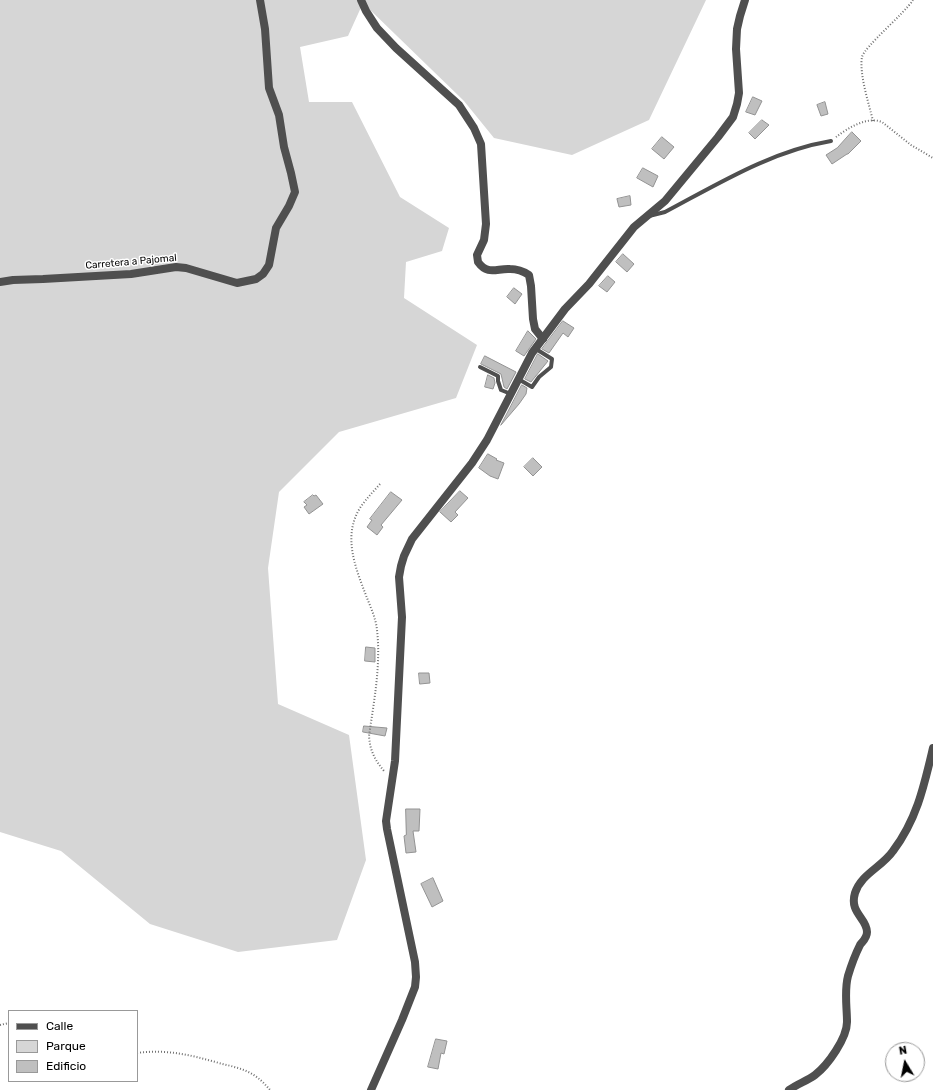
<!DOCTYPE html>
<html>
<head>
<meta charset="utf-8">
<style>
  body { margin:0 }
  #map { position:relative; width:933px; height:1090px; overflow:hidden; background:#fff; font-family:Rubik,sans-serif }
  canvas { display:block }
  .legend { position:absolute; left:8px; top:1010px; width:130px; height:72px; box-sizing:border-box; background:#fff; border:1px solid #999; margin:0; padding:5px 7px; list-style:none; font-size:12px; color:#000 }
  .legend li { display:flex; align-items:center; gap:8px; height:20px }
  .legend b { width:20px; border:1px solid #999 }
  .north { position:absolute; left:885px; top:1042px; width:40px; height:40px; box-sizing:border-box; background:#fff; border:1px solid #999; border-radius:50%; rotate:350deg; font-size:11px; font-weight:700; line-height:16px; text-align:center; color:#000 }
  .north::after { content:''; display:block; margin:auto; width:14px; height:18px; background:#000; clip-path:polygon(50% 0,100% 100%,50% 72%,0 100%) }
</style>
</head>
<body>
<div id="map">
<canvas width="933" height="1090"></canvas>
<ul class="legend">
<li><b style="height:5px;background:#4f4f4f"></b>Calle</li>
<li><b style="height:11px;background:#d6d6d6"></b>Parque</li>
<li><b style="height:11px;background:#bfbfbf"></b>Edificio</li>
</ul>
<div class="north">N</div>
</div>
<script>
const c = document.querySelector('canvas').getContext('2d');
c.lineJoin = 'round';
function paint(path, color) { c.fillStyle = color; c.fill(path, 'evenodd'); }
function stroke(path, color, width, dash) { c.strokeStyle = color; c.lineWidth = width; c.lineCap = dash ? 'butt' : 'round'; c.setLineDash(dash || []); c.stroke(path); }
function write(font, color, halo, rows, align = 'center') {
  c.font = font + ' Rubik,sans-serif'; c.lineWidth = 3; c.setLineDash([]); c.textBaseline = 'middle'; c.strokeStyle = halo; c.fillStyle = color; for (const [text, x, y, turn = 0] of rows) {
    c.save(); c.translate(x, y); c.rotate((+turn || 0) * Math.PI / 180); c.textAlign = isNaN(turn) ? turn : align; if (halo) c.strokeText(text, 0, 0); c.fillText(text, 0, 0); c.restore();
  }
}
paint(new Path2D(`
  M0,0h706l-57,120 -77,35 -78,-17 -30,-37 -101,-98 -15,33 -48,11 9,55h43l48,95 49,31 -7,23 -36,11 -2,36 73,47 -21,53 -117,34 -60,60 -11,76 10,136 71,31 17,125 -29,80 -99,12 -88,-28 -89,-73 -61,-19z`), '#d6d6d6');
const building = new Path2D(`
  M753,97l9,4 -7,14 -9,-3z
  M825,102l3,12 -7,2 -4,-11z
  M762,120l7,5 -14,14 -6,-6z
  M852,132l9,9 -13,13h-1l-15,10 -6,-9 11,-7z
  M662,137l12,10 -10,12 -12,-10z
  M643,168l15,8 -5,11 -16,-9z
  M630,196l1,9 -12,2 -2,-8z
  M623,254l11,10 -7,8 -11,-10z
  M608,276l7,6 -8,10 -8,-6z
  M514,288l8,6 -7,10 -8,-7z
  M563,321l11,7 -6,9 -5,-4 -14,20 -7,-4z
  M528,331l8,8 -12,17 -8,-5z
  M538,354l10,7 -17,21 -6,-3z
  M485,356l31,16 -9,17 -3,-2 -3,-13 -20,-10z
  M488,375l6,3 1,5 -2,6 -8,-2z
  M522,385l5,3 -1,6 -7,10 -18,21z
  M488,454l9,5 -1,1 8,3 -6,16 -8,-3 -11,-8z
  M533,458l9,9 -9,9 -9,-9z
  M460,491l8,7 -13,14 3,3 -7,7 -11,-10z
  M391,492l11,8 -21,25 2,2 -6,8 -10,-8 5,-7 -2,-1z
  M313,495l1,1 2,-1 7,9 -14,10 -5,-7 3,-2 -3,-3z
  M366,647l9,1v14l-10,-1z
  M419,673h10l1,10 -10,1z
  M364,726l23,2 -2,8 -22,-4z
  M406,809h14l-1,22h-6l3,21 -10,1 -2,-17 2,-1z
  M433,878l10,23 -11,6 -11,-23z
  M436,1039l11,2 -3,13 -3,-1 -3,16 -10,-2z`);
paint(building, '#bfbfbf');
stroke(building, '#939393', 1);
stroke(new Path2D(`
  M873,121c-4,-17 -14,-47 -11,-64 3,-11 42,-43 51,-57
  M836,137c12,-9 31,-21 46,-15l29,23 22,13
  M380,484c-7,8 -14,15 -20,24 -18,29 -4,61 7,90 4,10 9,21 10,32 4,35 -3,71 -8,106 1,15 6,24 15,35
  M0,1025l9,-2
  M137,1053c30,-4 54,2 82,10 11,3 23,5 33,11 7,4 13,10 18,16`), '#717171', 2, [1, 2]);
stroke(new Path2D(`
  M649,216l16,-4c53,-28 106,-61 166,-71
  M480,367l18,9v5l3,9 10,4
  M520,380l12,7 7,-10 12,-10 1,-8 -16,-10`), '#4f4f4f', 4);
stroke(new Path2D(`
  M361,0l5,11 11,17 19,20 63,57 15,23 7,16 5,80 -2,16 -7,15 1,7c10,14 19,6 32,7 7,0 13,2 19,6l2,11 2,33 2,10 8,10
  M789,1090c8,-6 18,-9 26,-15 13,-10 32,-37 32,-53 0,-15 -3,-31 1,-46 3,-10 7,-21 12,-31 3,-4 7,-7 7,-13 0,-14 -18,-19 -12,-39 6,-19 27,-26 38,-42 24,-32 31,-65 40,-103`), '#4f4f4f', 8);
stroke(new Path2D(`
  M0,282l13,-2 30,-1 88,-5 45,-7 10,1 51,15 19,-4 7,-5 6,-9 7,-37 13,-22 6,-14 -4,-19 -7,-26 -5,-32 -10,-27 -4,-59 -5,-29
  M371,1090l31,-70 13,-33 1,-10 -1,-15 -28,-133 -1,-8 9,-60 7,-144 -3,-40 2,-11 3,-10 8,-17 60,-76 15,-23 45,-87 33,-44 24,-25 45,-57 31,-26 53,-64 15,-20 4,-13 2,-11 -3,-44 1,-20 3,-13 5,-16`), '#4f4f4f', 8);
write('10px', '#000', '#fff', [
  ["Carretera a Pajomal",131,262,-5]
]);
</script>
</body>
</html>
